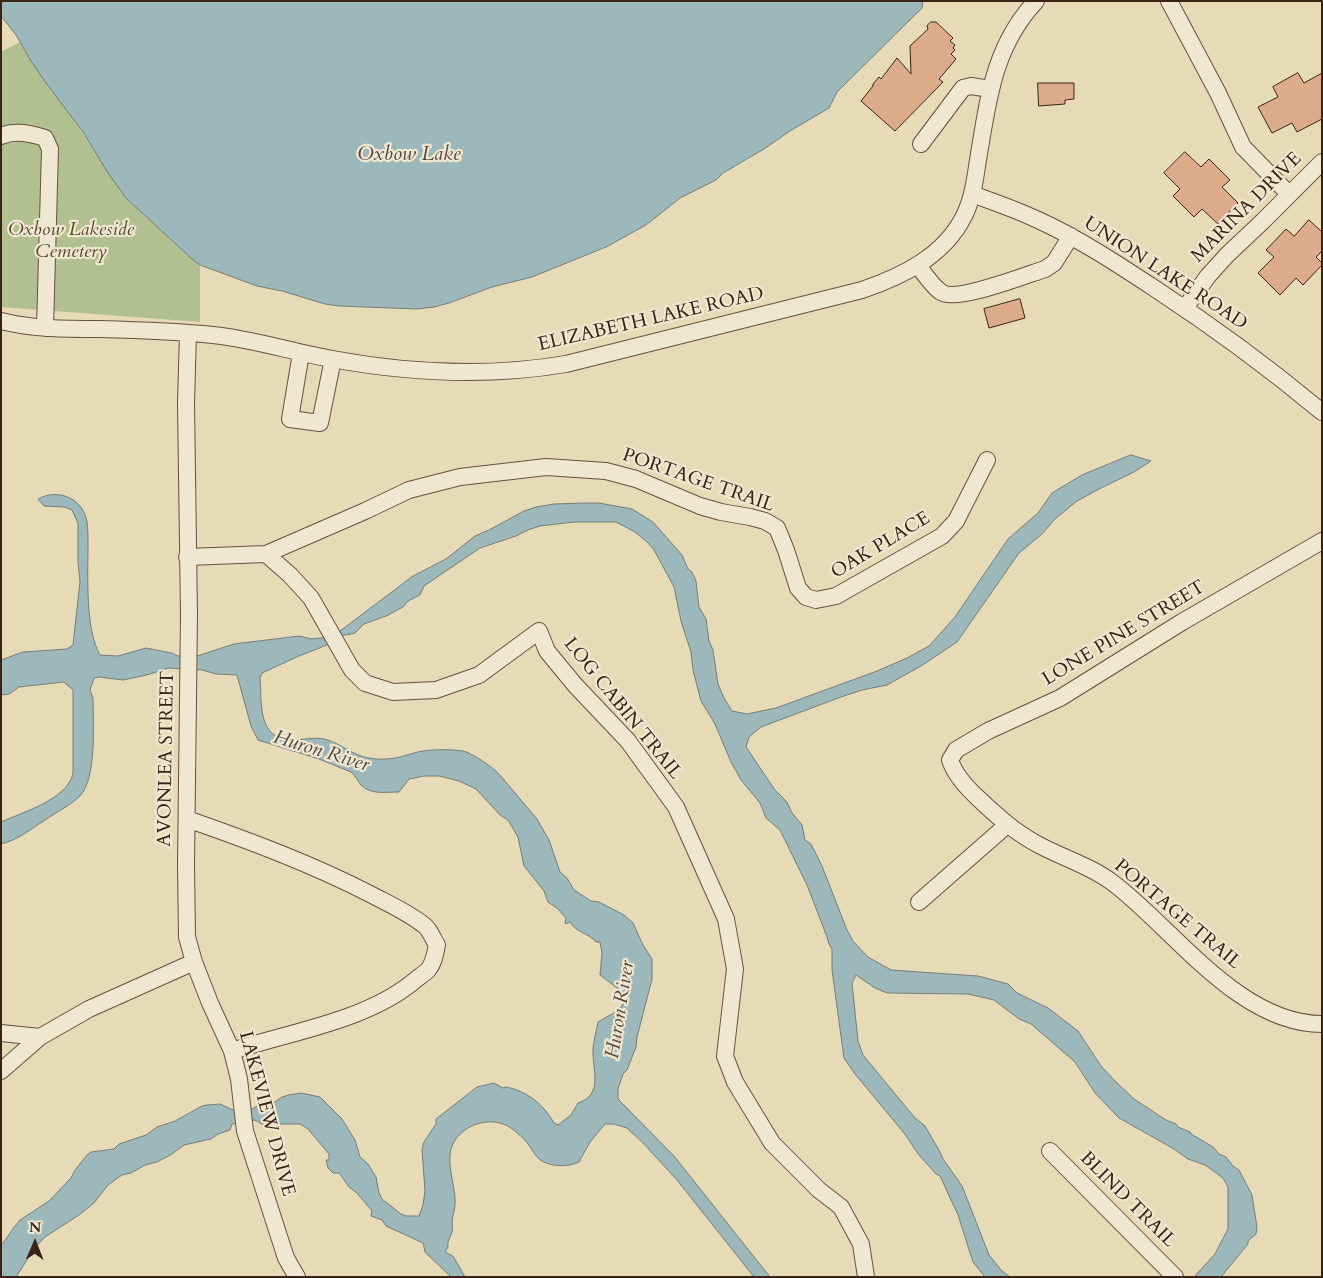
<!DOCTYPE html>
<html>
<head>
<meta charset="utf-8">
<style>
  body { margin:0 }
  #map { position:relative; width:1323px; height:1278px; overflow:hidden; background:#e7dab6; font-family:Cardo,serif }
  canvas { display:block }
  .frame { position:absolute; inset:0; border:2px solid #3a2316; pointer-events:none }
  .north { position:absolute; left:10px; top:1218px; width:50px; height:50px; -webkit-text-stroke:4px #efe7d0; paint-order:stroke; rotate:1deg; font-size:14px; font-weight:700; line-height:20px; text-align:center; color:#3a2316 }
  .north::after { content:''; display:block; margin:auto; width:18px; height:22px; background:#3a2316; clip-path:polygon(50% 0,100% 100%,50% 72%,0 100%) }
</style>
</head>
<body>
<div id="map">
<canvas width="1323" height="1278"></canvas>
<div class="frame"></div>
<div class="north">N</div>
</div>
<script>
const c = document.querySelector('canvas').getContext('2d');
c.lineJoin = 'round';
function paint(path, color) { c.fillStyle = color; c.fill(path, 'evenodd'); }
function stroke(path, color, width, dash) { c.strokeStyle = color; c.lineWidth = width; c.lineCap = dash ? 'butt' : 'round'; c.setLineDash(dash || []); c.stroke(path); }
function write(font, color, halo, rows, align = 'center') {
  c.font = font + ' Cardo,serif'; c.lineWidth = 4.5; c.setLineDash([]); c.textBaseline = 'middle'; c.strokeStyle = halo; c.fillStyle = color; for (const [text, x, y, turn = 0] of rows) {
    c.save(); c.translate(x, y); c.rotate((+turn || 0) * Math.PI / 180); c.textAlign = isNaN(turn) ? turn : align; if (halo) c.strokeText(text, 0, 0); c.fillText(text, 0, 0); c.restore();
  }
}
paint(new Path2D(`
  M20,42l11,19 38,52 57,85 74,67v57l-199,-15v-255z`), '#b2c091');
const water = new Path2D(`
  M1,1h922l-1,7 -85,84 -8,16 -39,23 -26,18 -41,24 -7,7 -36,18 -34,27 -40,22 -74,30 -40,10 -43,16 -15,4 -17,2 -78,-3 -14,-2 -43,-13 -25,-5 -57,-21 -8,-6 -66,-61 -18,-25 -25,-41 -37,-49 -15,-22 -15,-26 -15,-19z
  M1131,455l20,6 -17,11 -35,17 -22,12 -22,18 -13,15 -23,19 -62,89 -36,24 -34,19 -25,5 -21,7 -80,30 -12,10 -3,10 29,43 12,12 5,11 10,12 3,15 6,4 11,22 25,64 6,11 15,16 23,13 87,6 30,8 9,9 31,15 30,23 23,35 14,15 19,18 32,21 10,4 2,3 12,5 1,2 22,13 6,7 7,3 7,9 6,4 13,25 5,32 -1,7 -8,7v3l-27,33h-27l21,-23 13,-25v-42l-5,-9 -18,-13 -17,-6 -14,-10 -55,-31 -24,-25 -20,-31 -44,-38 -12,-5 -25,-19 -26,-6 -81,-1 -12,-5 -19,-13 -4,8 6,58 5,14 52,63 10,8 15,26 3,7 19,27 27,69 13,16 8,6h-25l-12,-15 -15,-47 -18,-39 -4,-2 -17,-19 -15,-22 -49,-59 -11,-16 -12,-88v-21l-3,-5 -2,-7 -20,-52 -27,-55 -14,-12 -6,-15 -19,-23 -10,-18 -16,-38 -14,-23 -8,-31 -2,-18 -10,-31 -7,-34 -20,-37 -6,-7 -13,-11 -19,-10h-42l-34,4 -12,4 -12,6 -36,12 -56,38 -4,9 -12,6 -5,6 -17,9 -22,8 -9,9c-10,3 -22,1 -28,12l-28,11 -37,17 -2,5c2,26 -3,62 33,62 10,0 21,-3 31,-1 17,4 29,17 45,19 15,3 30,0 45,-5 11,-4 38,-4 49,-2 11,3 28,15 36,23l38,45 12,21 11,32 7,6 7,12 17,11 8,1 25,13 9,8 10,22 9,14v20l-15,58 -1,10 -9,23 -4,4 -5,15v10l56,57 96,121h-16l-77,-97 -34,-37 -16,-15 -13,-4h-9l-15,18 -11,20c-10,5 -27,5 -37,-1 -7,-4 -9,-11 -14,-17 -4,-6 -12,-12 -17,-16 -20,-14 -53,-3 -60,21 -4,15 3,34 4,49 1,9 -2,15 -3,23 0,4 1,8 0,11 -2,6 -5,9 -4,15l-3,5 8,4 12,21h-14l-26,-25 -2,-9 -37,-17 -4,-6 -11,-4 1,-5 -15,-18 -8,-6 -7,-10 -3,-4h-6l-5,-5 -2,-8h3v-6l-21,-25 -8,-5h-38l-7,-4 -23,4 -2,6 -12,4 -7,5 -27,6 -12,9 -15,8 -12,3 -14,8 -9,2 -14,10 -14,18 -15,12 -34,22 -11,12 -18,28h-15v-31l14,-20 5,-6 29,-19 22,-23 4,-8 12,-15 4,-3 23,-3 5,-5 27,-9 11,-8 18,-6 27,-15 5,-1 13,-1 13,6h17l11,-6 14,-2 7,-5 7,-2 12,-2 19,4 22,22 13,21 5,17 8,7 8,13 3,16 3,6 19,15 5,2h13l4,-11 2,-14 -3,-41 2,-8 12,-18v-5l41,-32 17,-4 9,5c5,-2 6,0 11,1 18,6 31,18 40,34l4,2 13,-10 7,-12c26,-8 14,-34 15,-54 1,-9 3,-18 5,-27l21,-12 4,-6 -2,-13 -21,-16 2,-22 -2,-11h-4c-7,-9 -20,-9 -26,-20l-4,2 -1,-1 1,-5 -8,-9 -10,-7 -4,-11 -20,-25 -6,-29 -10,-17 -8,-5 -24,-26 -17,-8 -20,-5h-15l-15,3 -10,13c-12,0 -29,3 -38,-7 -4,-5 -5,-9 -10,-13l-32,-13 -61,-19 -7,-14 -14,-51 -21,-1 -14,-4 -34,-2 -21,7 -24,5 -24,-3 -5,1 -4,12 3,8c0,24 4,80 -13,98 -11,10 -23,16 -35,24 -14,9 -27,20 -44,24v-22c22,-10 65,-22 72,-48v-84l-9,-8 -45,5 -10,7 -8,1v-35l22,-8 44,-3 6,-4 7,-63 -2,-20v-39l-6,-13 -8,-3 -20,-1 -6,-7c20,-11 45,-1 49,23 1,7 1,16 1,23 0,30 -3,84 12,110l18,1 28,-8 26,5 6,3 16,1 40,-13 65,-8 13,3 16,-2 12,-6 73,-55 33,-17 29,-23 14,-6 35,-19 12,-4 18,-3 30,-1h15l33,6 21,13 29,33 6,14 4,3 4,9 3,26 7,12 3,22 4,9 5,34 6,14 8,13 15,3 29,-6 101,-37 30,-13 22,-12 26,-29 53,-78 30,-26 14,-20 30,-18z`);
paint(water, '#9cb8ba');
stroke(water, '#757c78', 1);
const building = new Path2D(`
  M931,22h5l17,16 -3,3 5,4 -2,3 2,2 -4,4 5,5 -17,20 4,3 -48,49 -34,-30 12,-15v-2l6,-7 2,2 16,-21 14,16 -1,-28 18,-17 -1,-3z
  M1298,73l6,10 18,-10v46l-25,13 -5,-9 -20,10 -14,-26 20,-10 -5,-10z
  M1038,83h36v16l-9,1v4l-26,2z
  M1185,152l16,15 8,-8 21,21 -8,7 16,16 -20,21 -16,-15 -8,8 -21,-21 7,-7 -16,-16z
  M1309,220l13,12v19l-6,6 6,6v2l-19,20 -7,-7 -16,17 -22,-22 16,-16 -8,-7 20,-21 8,7z
  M1020,299l5,19 -36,10 -5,-19z`);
paint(building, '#dbab8b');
stroke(building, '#3a2316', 1);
const minor = new Path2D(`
  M1169,1l49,92 25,54 46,47
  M1,136c13,-6 32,-2 44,2l5,11 -5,179
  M921,144l42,-56 8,-2 19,3
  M972,194c22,8 43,15 64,25 42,19 80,44 118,69 58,38 114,79 168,124
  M918,266c7,8 14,20 23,26 14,11 85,-17 104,-23l9,-6 17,-27
  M1185,308l23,-32 19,-21 36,-34 59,-59
  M1,321c32,8 65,8 98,8 38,1 76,2 114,6 40,4 79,17 119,24 76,14 157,18 234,5l296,-74c41,-14 82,-34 102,-74 9,-18 11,-37 14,-56 10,-59 15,-113 58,-159
  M188,333l-2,70 3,212 -3,250 1,72 7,25 16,41 22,48 7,28 6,52 41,127 11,19
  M301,353l-11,66 30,4 13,-64
  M1322,541l-140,81 -122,76 -72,33 -32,19 -6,10c5,15 18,29 29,39 19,18 37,34 60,46 24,13 52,21 74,38 61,46 126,141 209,141
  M266,554l99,-43 44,-21 51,-13 86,-10 60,4 30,8 64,27 21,6 29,5 15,4 12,7 9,22 12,38 8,9 10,3 20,-4 106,-60 14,-15 31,-61
  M187,557l79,-3 24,21 21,23 41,72 13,13 28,9 43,-2 43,-15 60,-44 8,20 28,34 53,56 48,66 50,112 9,50 -10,87 10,26 37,61 47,47 22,17 20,37 5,33
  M187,819c63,22 125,45 185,76 17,9 37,18 53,31 5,4 8,13 12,19 -2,9 -3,18 -9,25 -4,4 -11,8 -15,12 -48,39 -123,50 -181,69
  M919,902l88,-77
  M1,1033l39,4
  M1,1071l39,-34 49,-28 105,-47
  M1050,1151l125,126`);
stroke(minor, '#65513e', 18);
stroke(minor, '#efe7d0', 16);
write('19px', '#3a2316', '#efe7d0', [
  ["MARINA DRIVE",1247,208,-45],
  ["UNION LAKE ROAD",1165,274,33],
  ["ELIZABETH LAKE ROAD",651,320,-13],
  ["PORTAGE TRAIL",698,481,19],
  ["OAK PLACE",881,546,-31],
  ["LONE PINE STREET",1124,634,-31],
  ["LOG CABIN TRAIL",622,709,51],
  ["AVONLEA STREET",167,759,-89],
  ["PORTAGE TRAIL",1177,915,40],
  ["LAKEVIEW DRIVE",266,1114,75],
  ["BLIND TRAIL",1127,1200,45]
]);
write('italic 19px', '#584a35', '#efe7d0', [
  ["Oxbow Lakeside",71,231],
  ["Cemetery",71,253]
]);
write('italic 20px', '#52483f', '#efe7d0', [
  ["Oxbow Lake",409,155],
  ["Huron River",321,752,17],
  ["Huron River",621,1010,-81]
]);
</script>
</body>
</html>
